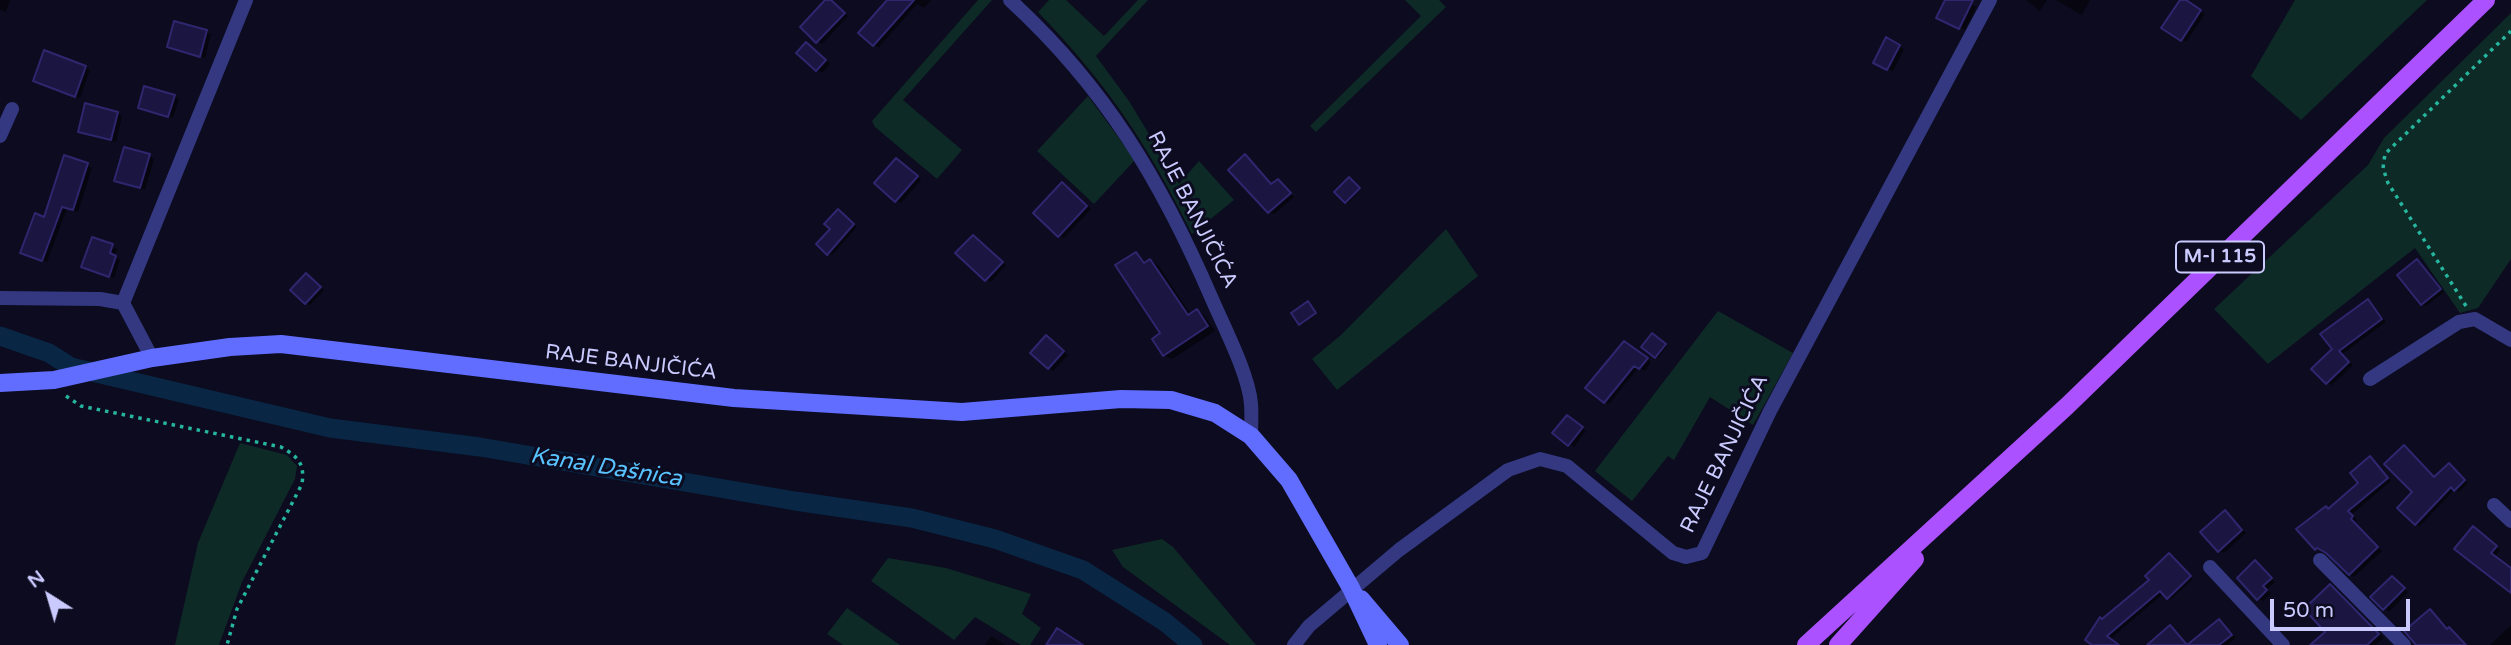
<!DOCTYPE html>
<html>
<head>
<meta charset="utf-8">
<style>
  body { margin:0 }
  #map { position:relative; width:2511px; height:645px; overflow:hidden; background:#0c0b1f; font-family:"Varela Round",sans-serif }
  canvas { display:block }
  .north { position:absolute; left:14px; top:561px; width:70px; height:70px; -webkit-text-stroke:5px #0c0b1f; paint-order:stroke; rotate:323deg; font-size:19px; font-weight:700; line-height:28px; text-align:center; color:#cacaff }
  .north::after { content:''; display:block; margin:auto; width:24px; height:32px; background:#cacaff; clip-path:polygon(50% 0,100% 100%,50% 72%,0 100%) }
  .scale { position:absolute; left:2270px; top:599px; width:140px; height:32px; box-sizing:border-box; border:4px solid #cacaff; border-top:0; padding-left:9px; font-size:21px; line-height:24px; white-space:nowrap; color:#cacaff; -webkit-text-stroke:5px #0c0b1f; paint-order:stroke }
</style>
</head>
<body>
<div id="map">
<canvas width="2511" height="645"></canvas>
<div class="north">N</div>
<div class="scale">50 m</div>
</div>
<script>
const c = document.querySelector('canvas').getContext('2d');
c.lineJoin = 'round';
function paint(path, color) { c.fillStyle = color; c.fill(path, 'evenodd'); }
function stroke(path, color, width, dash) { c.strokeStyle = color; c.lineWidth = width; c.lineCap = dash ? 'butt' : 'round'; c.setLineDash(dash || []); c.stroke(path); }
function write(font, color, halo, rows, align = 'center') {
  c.font = font + ' "Varela Round",sans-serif'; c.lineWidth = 6; c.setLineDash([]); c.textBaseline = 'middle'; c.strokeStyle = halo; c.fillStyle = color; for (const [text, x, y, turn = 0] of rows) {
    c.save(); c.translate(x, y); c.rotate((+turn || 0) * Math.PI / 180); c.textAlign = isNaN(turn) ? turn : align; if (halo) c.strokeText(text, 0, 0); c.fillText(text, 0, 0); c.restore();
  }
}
paint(new Path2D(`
  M978,0h14l-89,100 59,50 -25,29 -62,-52 -3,-6z
  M1049,0h17l38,36 34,-36h10l-52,56 33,45 50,83 20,-23 35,39 -42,34c-45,-91 -84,-149 -154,-222z
  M1405,0h34l7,7 -130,125 -6,-6 111,-110z
  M2295,0h132l-126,120 -50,-44z
  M2511,13v246l-33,49 -18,5 -45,-65 -147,116 -54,-55 154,-144 16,-27z
  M1088,96l47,64 -41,44 -57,-53z
  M1446,229l32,47 -141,114 -25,-31 29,-24z
  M1718,311l75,42 -40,72 -43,-28 -36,63 -6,-4 -36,45 -37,-30z
  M240,443l47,12 10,11 -2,13 -53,103 -23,63h-44l23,-102z
  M1162,539l11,8 83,98h-26l-107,-78 -11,-17z
  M888,558l58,10 85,26 -9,20 19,14 -11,17h-9l-46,-28 -21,23 -83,-59z
  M847,608l53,37h-57l-16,-11z`), '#0e2a26');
paint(new Path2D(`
  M0,0h10l-4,12 -6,-2z
  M828,0l20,16 -26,28 -20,-17z
  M897,0h34l-7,8 -7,-4 -38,43 -5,-2z
  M1947,0h14l15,7 -11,23 -24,-11z
  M2026,0h21l-7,11z
  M2056,0h34l-8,15z
  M2182,0l23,14 -19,28 -22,-14z
  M175,23l36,11 -6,24 -36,-12z
  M1886,40l18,9 -11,22 -18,-9z
  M811,47l19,17 -8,9 -5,-3z
  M85,67l5,3 -10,28 -40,-15z
  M174,96l5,3 -6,19 -29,-8z
  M117,113l5,3 -6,26 -32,-9z
  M149,156l5,3 -9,31 -24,-7z
  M1245,156l28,29 5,-4 16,16 -20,17 -5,-2z
  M65,158l27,10 -14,44 -11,-4 -20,54 -20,-7 18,-36z
  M901,162l20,18 -20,23 -5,-3z
  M1351,180l10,9 -13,14 -2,-1z
  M1062,184l29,25 -27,29 -4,-3z
  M842,214l15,13 -25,28 -4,-2z
  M973,237l33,28 -15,17 -5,-3z
  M93,239l24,10 -3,8 6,3 -6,18 -31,-11z
  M1136,254l11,9 4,-2 7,4 33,50 6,-4 7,4 11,16 -43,28 -8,-4 -2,-21z
  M2417,261l27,31 -18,14 -4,-2z
  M311,277l13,13 -14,15 -4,-3z
  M2368,301l18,21 -44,32 11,11 -21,20 -5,-2 7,-34z
  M1310,304l7,10 -15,11 -2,-1z
  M1653,335l14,11 -9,12 -14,-11z
  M1047,337l21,18 -15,16 -4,-3z
  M1630,346l21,16 -6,9 -6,-4 -30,37 -4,-2z
  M1572,419l14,12 -12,16 -20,-14z
  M2409,450l26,28 15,-13 18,18 -9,9 -4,-3 -35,37 -4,-3z
  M2370,459l21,22 -39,33 5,6 -3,2 28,29 -28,26 -31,-28 -2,3 -5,-3 13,-39 32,-27z
  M2225,512l21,21 -22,20 -5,-2z
  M2478,531l22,19 -5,7 16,13v23z
  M2170,555l23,24 -22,20 -7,-6 -55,47 8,5h-21l7,-24 48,-41z
  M2256,563l19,19 -8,7 4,5 -8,7 -5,-3z
  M2397,580l11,12 -19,20 -16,-15z
  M2331,586l53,52 -9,7h-62l15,-13z
  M2430,611l5,3 31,31h-47z
  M2220,621l16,17 -9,7h-32z
  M2511,625v20h-21z
  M991,636l5,3 9,6h-20z`), '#0007');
stroke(new Path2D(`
  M0,336l49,17 22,14 259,61 150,19 315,54 117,17 83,21 88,31 82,52 28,23`), '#092745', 19);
const building = new Path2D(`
  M825,0h6l14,13 -29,30 -16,-16z
  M887,0h27l-41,46 -15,-13z
  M1945,0h28l-14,29 -23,-11z
  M2180,0h6l15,10 -20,31 -20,-13z
  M174,21l33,9 -7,27 -33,-10z
  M1886,37l14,8 -13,25 -14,-7z
  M806,42l20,18 -10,11 -20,-18z
  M44,50l42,16 -11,31 -42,-16z
  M144,86l31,9 -7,22 -30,-9z
  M85,103l33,9 -7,28 -33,-8z
  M124,147l26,7 -10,34 -26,-7z
  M1245,154l26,30 7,-5 13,14 -23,20 -40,-43z
  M64,155l24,8 -15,47 -11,-3 -20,54 -22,-8 15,-40 9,4z
  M896,158l22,18 -23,26 -21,-19z
  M1349,177l11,11 -15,15 -11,-11z
  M1062,182l25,24 -29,31 -25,-24z
  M838,209l16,15 -27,31 -11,-11 14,-15 -6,-5z
  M973,235l30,27 -18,19 -30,-28z
  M92,237l21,7 -3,9 6,3 -7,21 -28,-10z
  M1136,252l8,11 6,-4 38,56 9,-6 11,17 -45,30 -11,-17 8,-6 -45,-68z
  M2417,259l24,30 -20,16 -24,-30z
  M306,273l15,14 -16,17 -15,-14z
  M2368,299l14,20 -43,32 10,11 -23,22 -15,-15 21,-20 -12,-15z
  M1308,301l8,12 -17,12 -8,-12z
  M1652,333l14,11 -11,14 -14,-11z
  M1046,335l18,16 -16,18 -18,-16z
  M1624,341l24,17 -9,11 -5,-3 -30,37 -19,-15z
  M1567,415l16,12 -15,19 -16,-13z
  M2404,445l30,32 15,-14 16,17 -11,11 -3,-4 -36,38 -18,-17 15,-16 -28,-28z
  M2370,456l18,22 -40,33 5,5 -2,3 27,28 -29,28 -23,-22 -9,-5 -2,2 -19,-21 30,-23 2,3 30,-26 -8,-10z
  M2225,510l17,20 -24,22 -18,-20z
  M2473,526l24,20 -6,7 20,15v25l-57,-44z
  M2169,553l22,23 -24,23 -7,-8 -53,45 12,9h-27l-7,-5 15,-23 2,2 47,-39 -4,-4z
  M2255,560l17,18 -9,8 4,4 -10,10 -20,-22z
  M2392,576l13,12 -22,22 -13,-13z
  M2330,584l49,50 -12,11h-57l15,-13 -21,-23z
  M2430,609l17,20 2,-2 17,18h-50l-12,-14z
  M2219,619l13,16 -13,10h-72l23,-20 17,20z
  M1057,628l26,17h-37z`);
paint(building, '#1a1641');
stroke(building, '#2e276f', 2);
stroke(new Path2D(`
  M2466,306l-78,-123 -5,-15 2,-14 126,-123
  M66,396l15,10 200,41c17,10 24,16 21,37l-65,125 -10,36`), '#26b69f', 3.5, [3.5, 5]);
stroke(new Path2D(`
  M1010,0c96,88 151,181 202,299 12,28 37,76 39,105 1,11 0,22 0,32
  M0,136l12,-27
  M0,298l100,1 23,4 123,-303
  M123,303l29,55
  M2370,379l89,-57 16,-3 36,21
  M2494,505l17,16
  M2320,560l84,85
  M2210,567l73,78
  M1294,645l15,-19 90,-76 109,-80 32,-11 27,7 106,87 13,4 16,-4 68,-142 220,-411`), '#333881', 14);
stroke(new Path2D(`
  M0,383l54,-3 98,-22 78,-11 51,-3 453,54 228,14 159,-13 50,1 44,13 36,23 38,44 62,108 27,57
  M1361,599l39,46`), '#616dff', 18);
stroke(new Path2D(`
  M1806,645l261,-239 419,-406
  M1838,645l77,-86`), '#ac51ff', 18);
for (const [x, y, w] of [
  [2220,257,88]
]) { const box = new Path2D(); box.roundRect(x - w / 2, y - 15.5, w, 31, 5); c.fillStyle = '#0c0b1f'; c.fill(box); stroke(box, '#cacaff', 2); }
write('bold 19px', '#cacaff', null, [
  ["M-I 115",2220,257]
]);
write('21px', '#cacaff', '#0c0b1f', [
  ["RAJE BANJIČIĆA",1192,210,63],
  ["RAJE BANJIČIĆA",631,363,7],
  ["RAJE BANJIČIĆA",1725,454,-64]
]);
write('italic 23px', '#58c3ff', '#0c0b1f', [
  ["Kanal Dašnica",606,468,9]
]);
</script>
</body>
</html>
